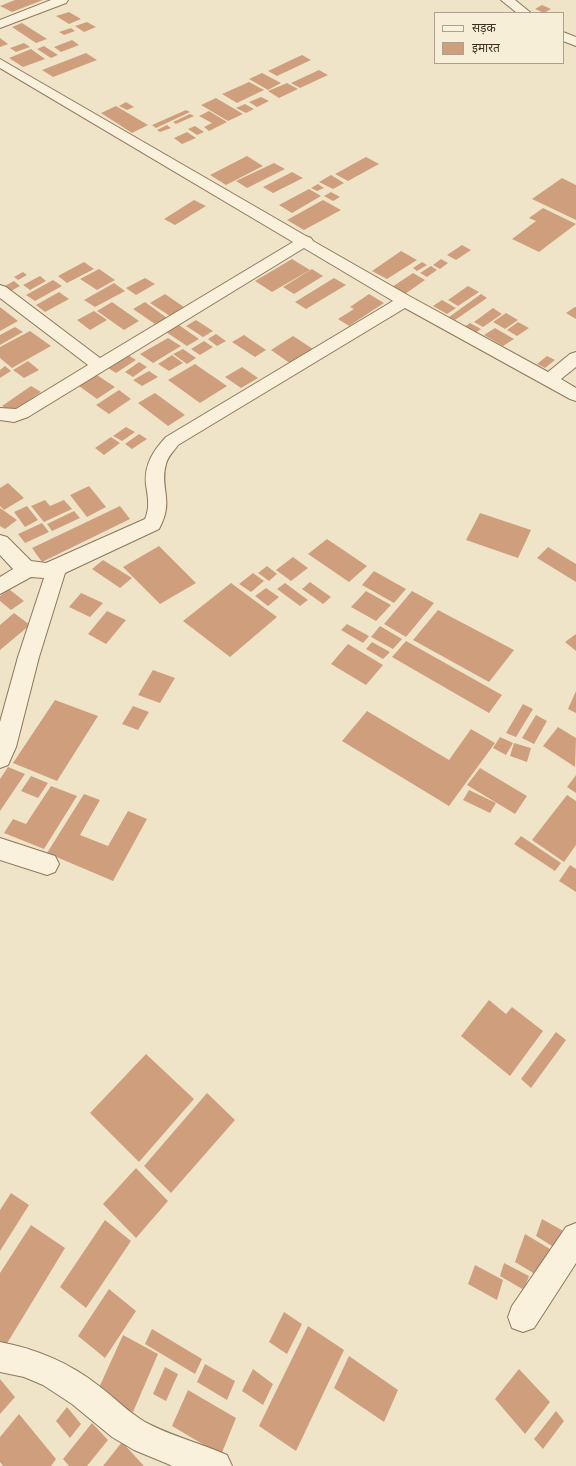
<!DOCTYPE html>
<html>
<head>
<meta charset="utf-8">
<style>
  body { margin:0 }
  #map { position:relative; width:576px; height:1466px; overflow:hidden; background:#f0e4c8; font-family:"Playfair Display","Noto Sans Devanagari",serif }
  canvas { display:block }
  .legend { position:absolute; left:434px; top:12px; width:130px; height:52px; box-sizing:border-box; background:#f7eed8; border:1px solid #ada18e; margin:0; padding:5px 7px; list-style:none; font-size:12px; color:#3d2e20 }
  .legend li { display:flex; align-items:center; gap:8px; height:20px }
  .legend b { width:20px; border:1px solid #ada18e }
</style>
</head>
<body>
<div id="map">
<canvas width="576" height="1466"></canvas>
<ul class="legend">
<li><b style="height:5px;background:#faf1dc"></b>सड़क</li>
<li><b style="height:11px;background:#cf9f7d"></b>इमारत</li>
</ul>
</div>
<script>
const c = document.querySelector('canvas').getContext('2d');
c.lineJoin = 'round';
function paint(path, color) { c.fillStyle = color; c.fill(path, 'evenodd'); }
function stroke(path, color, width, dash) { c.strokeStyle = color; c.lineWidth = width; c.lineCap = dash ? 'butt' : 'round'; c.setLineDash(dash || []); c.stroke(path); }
paint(new Path2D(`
  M15,0h28l-31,12 -12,-6z
  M542,5l9,4 -7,4 -9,-4z
  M69,12l12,7 -12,5 -13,-8z
  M87,22l9,5 -12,5 -9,-6z
  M22,23l25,16 -11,4 -24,-16z
  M71,28l4,3 -11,4 -5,-3z
  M0,38l8,6 -8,3z
  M72,40l7,5 -18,7 -7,-5z
  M24,43l6,4 -14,5 -6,-4z
  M44,46l14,9 -7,3 -14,-9z
  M31,49l14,10 -22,8 -14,-9z
  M86,53l11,7 -44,17 -11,-7z
  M302,55l9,5 -34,16 -9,-5z
  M319,70l9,5 -28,13 -9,-5z
  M262,73l19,10 -13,7 -19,-11z
  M249,82l15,8 -27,13 -15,-9z
  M287,83l11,6 -19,9 -11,-7z
  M261,97l8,4 -12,6 -8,-5z
  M216,98l27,16 -15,7 -27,-16z
  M126,102l8,5 -7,3 -8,-4z
  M245,104l9,5 -8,4 -10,-5z
  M116,106l32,19 -16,8 -31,-20z
  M186,110l4,2 -34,16 -4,-3z
  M209,111l18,11 -18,9 -5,-4 8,-4 -13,-7z
  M190,114l4,2 -18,8 -3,-2z
  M167,125l4,3 -11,4 -3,-2z
  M195,126l9,6 -7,3 -9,-6z
  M187,132l9,6 -14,6 -8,-6z
  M247,156l16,10 -37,19 -16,-10z
  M366,157l13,7 -31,17 -13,-7z
  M274,163l11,6 -38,19 -11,-7z
  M292,172l11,6 -30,15 -10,-6z
  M331,175l13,8 -11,6 -14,-7z
  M562,178l14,7v35l-44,-21z
  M318,184l6,4 -7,3 -6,-3z
  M309,189l12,7 -29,17 -13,-8z
  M331,192l9,5 -7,4 -9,-5z
  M194,200l12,6 -31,19 -11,-6z
  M323,200l18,10 -37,20 -17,-10z
  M543,208l33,16 -37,28 -27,-13 24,-18 -7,-3z
  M462,245l9,5 -15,10 -9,-5z
  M401,251l16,9 -30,19 -15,-8z
  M292,259l18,11 -38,22 -17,-11z
  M441,259l7,4 -8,6 -7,-4z
  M84,262l10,7 -27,14 -9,-7z
  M422,262l5,3 -10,6 -4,-3z
  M431,266l6,4 -10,7 -7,-4z
  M99,269l16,11 -18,10 -17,-11z
  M312,269l11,7 -29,18 -11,-7z
  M23,272l4,3 -9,5 -4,-3z
  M413,273l12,7 -20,14 -13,-7z
  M40,276l6,5 -16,9 -7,-5z
  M145,278l10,6 -19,11 -10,-7z
  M334,278l12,7 -40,24 -11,-7z
  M53,280l9,6 -27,15 -9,-6z
  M14,281l6,5 -13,7 -6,-5z
  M114,283l11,8 -30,16 -11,-7z
  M468,286l11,6 -21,14 -10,-6z
  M59,292l10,7 -24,13 -9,-7z
  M165,294l19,13 -14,9 -20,-13z
  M369,294l15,9 -35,23 -11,-7 16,-10 -4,-2z
  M481,294l6,4 -32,22 -6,-3z
  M442,300l14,8 -9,6 -14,-8z
  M112,302l27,19 -15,9 -27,-19z
  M145,302l22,16 -12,6 -22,-15z
  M0,307l18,14 -18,10z
  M575,307h1v12l-10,-6z
  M493,308l9,6 -19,13 -9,-5z
  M94,311l13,9 -17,10 -13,-10z
  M506,313l12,7 -13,9 -12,-7z
  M196,320l17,11 -10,6 -17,-11z
  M518,322l11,6 -12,8 -10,-6z
  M176,323l23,16 -12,7 -24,-16z
  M470,323l11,6 -6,4 -11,-6z
  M15,327l8,5 -23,13v-10z
  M495,328l19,11 -11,7 -19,-11z
  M30,331l21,15 -39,22 -12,-10v-11z
  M216,334l10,7 -9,5 -9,-7z
  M244,335l22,15 -11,7 -23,-15z
  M293,336l20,13 -22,15 -20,-14z
  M168,338l13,8 -28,17 -13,-9z
  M204,341l9,6 -13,8 -9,-6z
  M183,349l13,9 -9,6 -14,-10z
  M128,355l8,5 -20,13 -8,-5z
  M172,355l11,8 -14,8 -11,-7z
  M547,356l8,4 -10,8 -8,-4z
  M28,361l11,9 -15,8 -11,-8z
  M139,362l8,5 -14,10 -8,-5z
  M195,364l32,22 -27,17 -32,-23z
  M5,366l6,5 -11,7v-8z
  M242,367l16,11 -17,10 -16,-11z
  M149,371l9,6 -16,9 -9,-6z
  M97,375l18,12 -18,12 -18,-13z
  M31,386l10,6 -29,20 -10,-6z
  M119,390l12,9 -22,15 -13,-9z
  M155,393l30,22 -17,11 -30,-23z
  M126,427l9,5 -13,9 -9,-5z
  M139,434l8,5 -15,10 -7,-5z
  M111,437l9,6 -16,12 -9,-7z
  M8,483l16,15 -20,12 -4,-4v-18z
  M89,486l17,21 -19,10 -17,-22z
  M45,500l5,6 14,-6 8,9 -28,13 -13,-16z
  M27,506l11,14 -13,7 -11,-15z
  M120,506l10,13 -88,43 -10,-14z
  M0,508l17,12 -12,9 -5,-3z
  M74,511l6,7 -28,13 -5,-7z
  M480,513l51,17 -13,28 -52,-18z
  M42,523l7,9 -24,11 -7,-9z
  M327,539l40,27 -18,16 -41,-28z
  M159,546l37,37 -36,21 -37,-37z
  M548,547l28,17v18l-39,-24z
  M293,557l15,11 -17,13 -15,-11z
  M103,560l29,18 -12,10 -28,-19z
  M267,566l10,8 -8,7 -11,-8z
  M374,571l32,18 -12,14 -32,-18z
  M253,573l11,8 -13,11 -12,-8z
  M310,582l21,15 -8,7 -21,-15z
  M231,583l46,34 -47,40 -47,-36z
  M285,583l23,17 -8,6 -23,-17z
  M266,588l13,9 -11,9 -13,-10z
  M9,589l15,12 -13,9 -11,-9v-5z
  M366,591l25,14 -15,16 -25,-14z
  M412,591l22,12 -28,34 -22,-13z
  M81,593l22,10 -13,14 -21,-10z
  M438,610l76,40 -25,32 -76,-42z
  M107,611l19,9 -20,24 -18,-10z
  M14,613l16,12 -30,25v-25z
  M347,624l22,12 -6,7 -22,-13z
  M380,626l22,13 -9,10 -22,-12z
  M576,634v17l-11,-9z
  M406,641l96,54 -13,18 -97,-56z
  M372,642l18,10 -7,7 -17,-10z
  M348,644l35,21 -17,20 -35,-21z
  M153,670l22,8 -15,25 -22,-8z
  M576,691v22l-8,-4z
  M55,700l43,16 -41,65 -44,-18z
  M523,704l10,5 -17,28 -10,-4z
  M133,706l16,6 -11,18 -16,-6z
  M367,711l82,49 22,-31 24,14 -46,63 -107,-65z
  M536,715l11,6 -13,23 -12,-6z
  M558,727l18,11 -1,29 -32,-21z
  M500,737l13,6 -7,12 -13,-7z
  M514,743l17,5 -4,14 -17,-6z
  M8,767l17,7 -25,37v-32z
  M480,768l47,28 -12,18 -48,-29z
  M576,775v18l-9,-6z
  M31,776l17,7 -10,15 -17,-7z
  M51,786l26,10 -33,53 -40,-16 9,-14 13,5z
  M469,790l27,13 -6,10 -27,-13z
  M84,794l16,6 -20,35 28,11 20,-35 19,8 -34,62 -66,-28z
  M567,795l9,6v44l-12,17 -32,-22z
  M521,836l40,27 -6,8 -41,-27z
  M570,865l6,4v23l-17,-11z
  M489,1000l17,14 6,-7 31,24 -33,45 -49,-40z
  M556,1032l10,8 -35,48 -10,-9z
  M146,1054l48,45 -55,63 -49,-49z
  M207,1093l28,27 -64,73 -27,-27z
  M136,1168l32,33 -32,37 -33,-34z
  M11,1193l18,12 -29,46v-41z
  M542,1219l25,14 -7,18 -24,-15z
  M105,1220l26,21 -45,67 -26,-21z
  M31,1225l34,23 -59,97 -6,-4v-68z
  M525,1234l30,18 -10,28 -30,-18z
  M504,1263l25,13 -5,14 -24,-14z
  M475,1265l28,15 -6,20 -29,-16z
  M109,1289l27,22 -31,47 -27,-22z
  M284,1312l18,12 -15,30 -18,-12z
  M308,1326l36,24 -48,101 -37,-25z
  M152,1329l50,30 -7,15 -50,-30z
  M123,1335l35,19 -25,58 -36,-20z
  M349,1356l49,34 -14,32 -50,-34z
  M205,1364l30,17 -8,19 -30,-18z
  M165,1367l13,7 -12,27 -13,-7z
  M253,1369l20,15 -10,21 -21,-14z
  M519,1369l31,33 -25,32 -30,-35z
  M0,1379l15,18 -15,17z
  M188,1390l48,28 -15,37 -49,-29z
  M67,1407l14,17 -11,14 -14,-17z
  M556,1411l8,10 -21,28 -9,-10z
  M19,1414l37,45 -5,7h-48l-3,-4v-25z
  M92,1423l16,17 -21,26h-18l-6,-7z
  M122,1442l22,24h-41z`), '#cf9f7d');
const minor = new Path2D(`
  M51,0h17l-2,3 -66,25v-8z
  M501,0h14l16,13h-14z
  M563,32l13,5v9l-13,-5z
  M0,59l306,177 5,2 2,3 98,56 137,75 22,-18 6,-2v15l-15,12 15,9v13l-6,-2 -165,-91 -227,137c-4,6 -10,11 -12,19 -7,25 9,36 -7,65l-94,44 -26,84 -23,90 -8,18 -8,3v-46l18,-65 26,-79 -13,-1 -31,17v-17l13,-8 -13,-14v-20l7,2 24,24 15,2 99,-44c5,-11 3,-22 1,-34 -2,-20 7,-34 20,-48l227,-136 -89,-53 -276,169 -14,5 -14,-2v-12l16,1 72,-44 -88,-67v-13l6,2 94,71 193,-116 -293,-174z
  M0,838l55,18 4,8 -4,8 -8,3 -47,-15z
  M576,1223v40l-42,65 -11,4 -11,-4 -4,-11 4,-11 54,-79z
  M0,1342c37,7 70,21 99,44 16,12 29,26 46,36 26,14 55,21 82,33l5,11h-60l-4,-2 -34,-14 -22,-13 -40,-33 -29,-19 -19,-8 -24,-5z`);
stroke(minor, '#8d765c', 2);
paint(minor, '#faf1dc');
</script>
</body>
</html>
